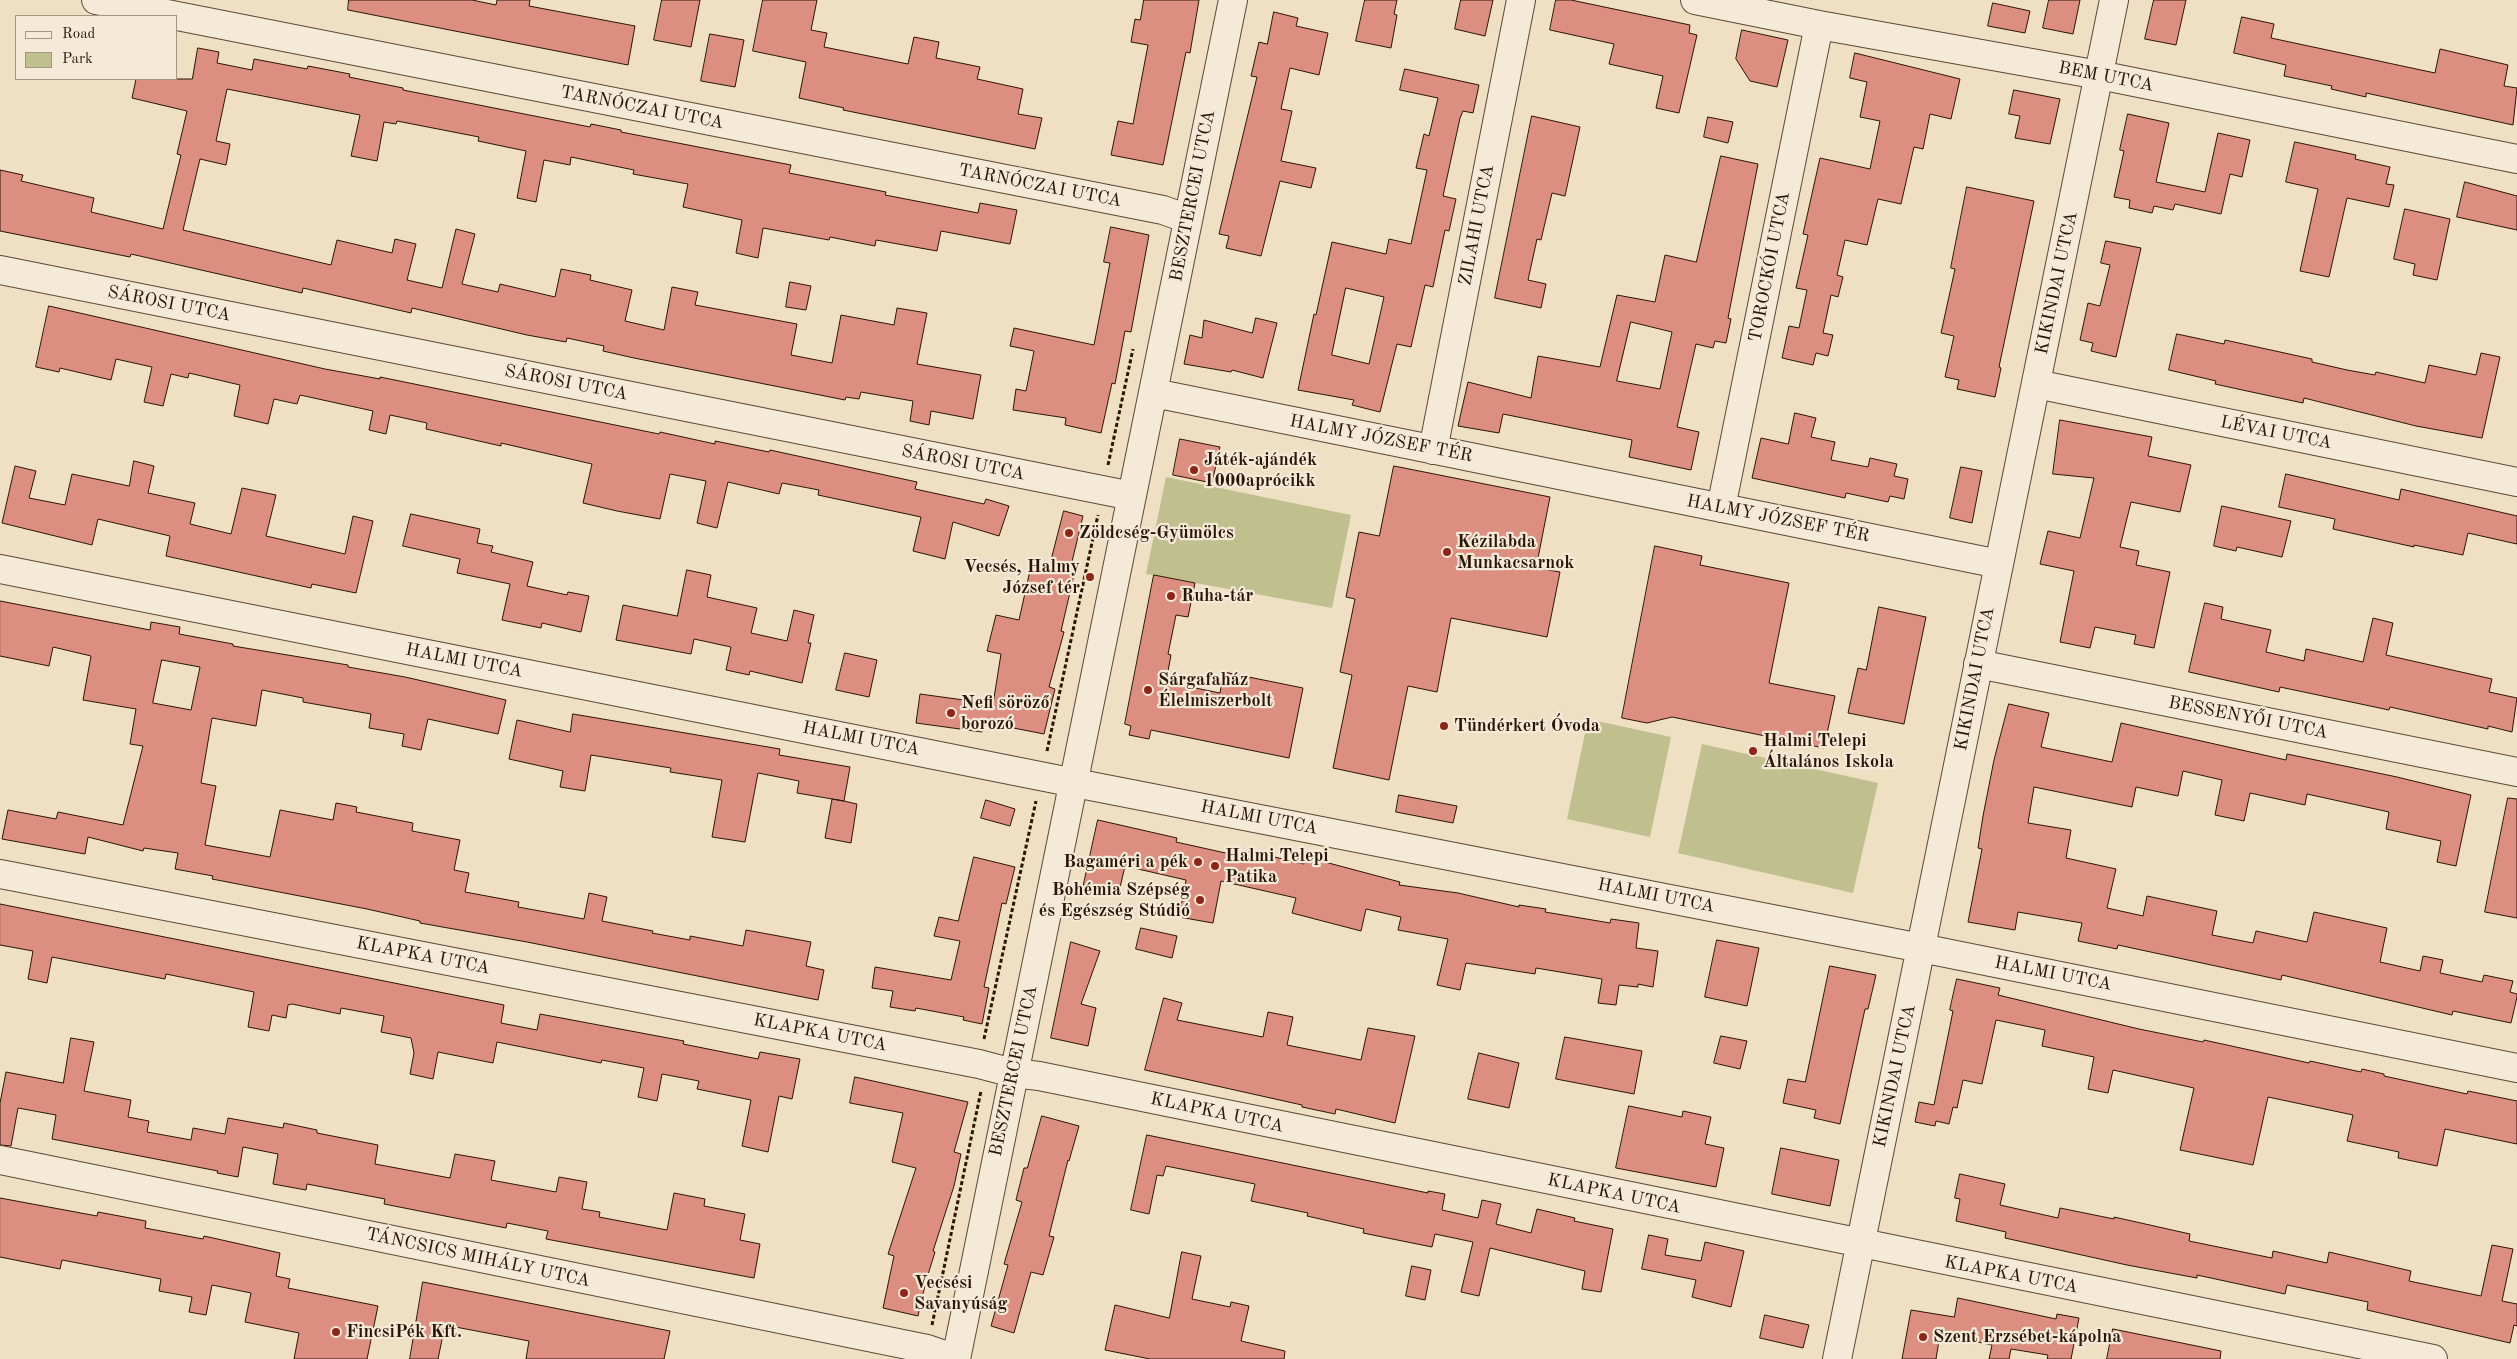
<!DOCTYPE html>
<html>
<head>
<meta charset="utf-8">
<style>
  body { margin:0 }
  #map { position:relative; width:2517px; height:1359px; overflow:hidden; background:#efdfc3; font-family:"Old Standard TT",serif }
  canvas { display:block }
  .legend { position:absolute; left:15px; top:15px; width:162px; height:65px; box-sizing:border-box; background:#f5ead8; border:1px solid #a49584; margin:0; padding:6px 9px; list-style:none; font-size:15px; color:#2b1506 }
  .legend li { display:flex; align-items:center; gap:10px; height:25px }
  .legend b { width:25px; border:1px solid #a49584 }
</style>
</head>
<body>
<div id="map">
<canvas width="2517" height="1359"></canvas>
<ul class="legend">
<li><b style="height:6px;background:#f5ead8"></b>Road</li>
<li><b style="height:14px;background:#c0c08f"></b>Park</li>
</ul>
</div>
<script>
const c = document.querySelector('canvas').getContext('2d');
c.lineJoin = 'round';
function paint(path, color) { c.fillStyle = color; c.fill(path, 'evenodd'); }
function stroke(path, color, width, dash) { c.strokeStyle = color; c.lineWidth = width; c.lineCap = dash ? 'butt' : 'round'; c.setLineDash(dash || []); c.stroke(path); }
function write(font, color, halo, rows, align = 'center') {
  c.font = font + ' "Old Standard TT",serif'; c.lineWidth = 4.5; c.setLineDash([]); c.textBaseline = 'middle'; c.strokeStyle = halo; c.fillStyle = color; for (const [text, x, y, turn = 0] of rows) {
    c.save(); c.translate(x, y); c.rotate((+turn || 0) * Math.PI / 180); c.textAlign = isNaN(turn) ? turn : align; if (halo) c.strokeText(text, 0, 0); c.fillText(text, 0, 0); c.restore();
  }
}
paint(new Path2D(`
  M1166,477l185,38 -19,93 -186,-34z
  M1588,719l83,18 -21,100 -83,-18z
  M1702,744l176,39 -25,110 -175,-40z`), '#c0c08f');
const building = new Path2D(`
  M349,0h123l24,5 1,-5h33l-1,6 106,20 -7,39 -280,-55z
  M662,0h38l-9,47 -37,-7z
  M763,0h54l-6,30 16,3 -3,14 84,17 6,-27 25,5 -3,16 44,9 -3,12 46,10 -5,25 24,4 -7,31 -192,-39 1,-2 -45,-10 7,-36 -53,-11z
  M1144,0h55l-9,53 -4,-1 -23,113 -52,-10 7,-34 15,3 15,-79 -17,-3 4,-23 5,1z
  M1365,0h32l-3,14 3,1 -6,33 -35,-7z
  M1461,0h32l-8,36 -30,-7z
  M1556,0h15l119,25 -1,8 8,2 -18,78 -23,-5 7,-32 -54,-12 5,-20 -64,-14z
  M2049,0h31l-7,34 -30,-6z
  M2154,0h32l-10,45 -31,-6z
  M1993,3l37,8 -5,22 -37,-7z
  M1274,12l24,6 -2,8 32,7 -9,42 -29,-7 -9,41 11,2 -11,50 35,7 -5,20 -31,-7 -19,75 -35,-8 3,-12 -10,-2 38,-157 -6,-1 8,-34 8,2z
  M2242,17l32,7 -3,14 164,35 5,-24 68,16 -4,21 13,2 -4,37 -147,-32v4l-35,-8 1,-3 -48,-10 2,-11 -52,-12z
  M1742,30l46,10 -11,47 -27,-6 -14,-22z
  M710,34l34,6 -9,47 -34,-6z
  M198,48l21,4 -2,11 35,7 2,-11 53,10 1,-3 42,8 -1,3 54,11v2l187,37 1,-3 30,6v2l170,33 -2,8 97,19 -1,3 93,18 2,-10 37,7 -7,34 -69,-13 -4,20 -61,-11 -1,6 -45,-9 -1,3 -66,-12 -5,30 -22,-5 6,-33 -59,-13 5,-23 -55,-10 1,-4 -63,-13 -1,8 -26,-5 -8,42 -19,-4 9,-47 -48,-10 1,-4 -82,-16 -1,3 -12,-2 -7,39 -26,-5 9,-41 -133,-26 -11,52 14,3 -4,21 -26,-6 -17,71 148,35 6,-25 55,13 3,-14 21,5 -9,36 35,8 14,-59 19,5 -13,50 36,8 2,-8 55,13 6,-28 30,6 -1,5 42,10 -7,31 39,9 8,-43 26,5 -3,13 102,19 -6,31 41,8 9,-48 53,10 3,-17 30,5 -10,51 64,11 -8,44 -42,-8 -2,14 -19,-4 3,-20 -52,-9 -2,7 -13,-2 -1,3 -211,-42 -31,-7 1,-5 -37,-8 -1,4 -39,-7 -115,-27 -1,5 -108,-25 -1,5 -171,-39 -1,3 -130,-26v-61l23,5 -2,6 73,17 -3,14 72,17 18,-74 -4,-1 10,-43 -55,-13 4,-19h56z
  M1855,53l105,26 -9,40 -21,-5 -7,35 -9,-2 -13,57 -23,-5 -11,46 -22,-5 -8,35 6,2 -5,20 -7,-2 -8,38 10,2 -5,21 -12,-3 -3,12 -31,-7 7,-32 10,2 8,-38 -11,-2 12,-53 -5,-1 17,-76 50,11 10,-48 -20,-4 7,-35 -17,-4z
  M1405,69l74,16 -6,28 -10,-2 -3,7 -17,78 13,3 -7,32 -4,-1 -12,57 -8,-2 -14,62 -14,-3 -17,68 -28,-7 2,-5 -56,-10 16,-76 2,1 16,-73 54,12 3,-15 22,5 16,-74 -11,-2 8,-34 5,2 9,-38 -38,-8zM1346,288l38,9 -15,67 -37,-9z
  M2014,90l46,9 -10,45 -35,-6 5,-22 -11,-2z
  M2128,114l41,9 -13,59 49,10 13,-59 32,7 -8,37 -12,-3 -9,40 -46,-10 -2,6 -19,-4 -2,7 -23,-5 1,-8 -16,-3 10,-46 -4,-1z
  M1532,116l48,11 -15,69 -13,-3 -11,47 -4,-1 -9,41 18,4 -5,24 -46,-10z
  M1708,117l25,5 -5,21 -24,-6z
  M2295,142l61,13 -1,4 35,8 -4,17 8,1 -5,22 -42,-9 -18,79 -29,-6 18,-82 -32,-7z
  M1721,156l37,8 -30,154 3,1 -5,24 -11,-2 -2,7 -17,-4 -19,83 22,5 -8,38 -62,-13 3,-17 -129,-26 -4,19 -41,-7 10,-44 63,16 7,-42 62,11 17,-72 38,7 10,-47 31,7zM1631,322l41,10 -12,57 -43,-8z
  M2465,182l52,14v34l-60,-13z
  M1967,187l67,14 -35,166 2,1 -6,29 -38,-8 2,-9 -14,-3 9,-41 -13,-3 14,-64 -4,-1z
  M2405,209l45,10 -13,61 -24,-5 2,-11 -21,-5z
  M1111,227l38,8 -18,97 -6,-1 -10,53 -3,-1 -11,50 -36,-8 1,-7 -53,-8 3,-21 10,2 8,-40 -24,-5 4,-18 80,17 16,-82 -6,-1z
  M2106,241l35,7 -25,109 -25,-6 2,-8 -13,-3 8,-37 12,3 10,-41 -9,-2z
  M790,282l21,4 -5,24 -20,-3z
  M49,306l276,63 55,10v-2l279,57 1,-2 55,12v-3l54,11 1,-2 147,32 -2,7 69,15 2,-5 23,7 -10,30 -46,-14 -8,37 -32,-8 8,-34 -103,-22 1,-5 -37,-7 -3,11 -51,-12 -11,46 -20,-5 9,-42 -36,-7 -10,45 -43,-8 -34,-8 9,-39 -91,-21v3l-75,-17 1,-6 -37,-8 -4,19 -17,-4 4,-19 -73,-16 -3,9 -23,-5 -6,25 -34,-8 6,-31 -51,-12 -1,5 -17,-4 -8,32 -19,-4 8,-35 -36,-8 -5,21 -51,-12 -1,4 -23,-5z
  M1256,318l21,5 -14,55 -31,-8 -1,2 -47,-8 6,-29 12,3 2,-18 48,13z
  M2177,334l47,10 1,-4 87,19v3l35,8 28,5 1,-3 49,11 4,-18 47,10 5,-22 19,4 -18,81 -66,-12 -112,-28 -1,5 -56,-12 -32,-7 1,-3 -47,-11z
  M1795,413l21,5 -5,19 24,5 -4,18 37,7 2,-9 27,6 -3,12 14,3 -4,20 -14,-3 -2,6 -42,-9 -1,5 -93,-20 9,-40 27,6z
  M2060,420l92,17 -4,19 43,9 -11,47 -49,-10 -11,45 19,4 -3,14 34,7 -16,76 -20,-4 2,-9 -41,-8 -5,21 -30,-6 14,-71 -34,-7 8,-33 32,7 14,-60 -41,-4z
  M1180,439l40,8 -8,36 -39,-8z
  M134,461l20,5 -6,27 47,10 -5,21 41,10 11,-46 34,7 -10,41 79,18 8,-38 20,5 -17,72 -44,-9 -1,4 -145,-32 4,-20 -72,-17 -6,26 -90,-22 13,-57 21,5 -7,27 36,7 7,-31 57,12z
  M1394,466l156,31 -14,71 24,4 -13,65 -96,-19 -14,74 -29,-6 -19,94 -56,-12 19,-93 -12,-3 15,-73 -9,-2 13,-65 20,4z
  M1961,467l21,4 -10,52 -22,-5z
  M2286,474l113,26 2,-11 116,27v28l-49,-11 -5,22 -49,-10v2l-81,-18 2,-10 -56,-12z
  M2222,506l69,15 -9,36 -45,-10 -1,4 -22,-5z
  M1064,511l19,5 -14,58 5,1 -13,56 3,1 -15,55 6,2 -11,45 -61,-12 -1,10 -66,-9 4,-29 73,10 8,-50 -14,-3 9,-36 23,5 12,-54 17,4z
  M411,514l69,15 -3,14 16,3 -2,6 42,10 -6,24 40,9 1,-3 21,4 -8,36 -39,-9 -1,5 -39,-8 8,-36 -53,-11 3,-14 -57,-13z
  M1655,546l47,10 -2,9 89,18 -20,100 66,13 -11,52 -152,-31 -25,6 -25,-5z
  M687,570l24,5 -4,22 50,11 -6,25 36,8 7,-31 20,5 -6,28h3l-9,40 -52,-12 -1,4 -23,-5 5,-23 -37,-8 -3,15 -75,-14 7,-35 54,11z
  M1154,575l41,8 -7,34 -12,-2 -8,39 3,1 -5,27 54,11 4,-21 79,16 -14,70 -138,-28 -2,9 -20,-4 2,-9 -6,-2z
  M0,601l150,29 1,-8 29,5 -1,7 54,10v2l115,19v2l57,10 101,23 -8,34 -70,-15 -7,31 -19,-4 2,-12 -35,-6 2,-14 -68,-12v-4l-41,-8 -6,36 -44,-8 -11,65 15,3 -11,59 65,12 10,-47 53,10 3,-17 21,4 -1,5 57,11 -1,8 48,9 -6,30 15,3 -4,19 54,10 -1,5 66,12 5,-26 18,4 -5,24 51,10 -1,2 38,7v-4l53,10 3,-16 65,12 -5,24 18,4 -6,30 -291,-58 -107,-19v-2l-53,-12 -155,-30 1,-3 -38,-7 3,-16 -34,-5 -1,3 -55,-14 -3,17 -83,-15 6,-29 48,9 2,-7 65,13 20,-79 -13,-2 6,-35 -53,-9 8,-44 -38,-9 -4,19 -49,-10zM162,660l38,7 -9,43 -38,-7z
  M2205,603l18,4 -2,12 50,11 -5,22 38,9 2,-12 57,13 10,-44 20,5 -7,32 106,24 -3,13 28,6 -5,34 -24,-6v3l-98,-22 -1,3 -109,-23 -1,5 -90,-20z
  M1879,607l47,10 -22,107 -56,-11 10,-45 8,2z
  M845,653l32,7 -8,37 -33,-7z
  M2009,704l40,9 -8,34 71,15 9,-39 165,37 1,-6 110,23 74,18 -15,71 -19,-4 4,-21 -55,-12 3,-17 -82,-18 -2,11 -55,-12 -6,28 -29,-6 7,-35 -39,-9 -5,25 -42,-9 -4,20 -98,-20 -6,36 43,7 -5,28 50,11 -9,39 36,8 4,-20 70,15 -5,24 41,8 3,-12 51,11 7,-30 73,16 -7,34 40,9 3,-15 20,4 -3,13 42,9 2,-7 29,6 -3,11 7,2v3l-6,26 -58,-12 -1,4 -170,-40 -1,5 -163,-35 -1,4 -39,-8 4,-18 -64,-11 -3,18 -47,-8 14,-73 -4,-1 5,-32 11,-56z
  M573,714l207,35 -1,6 71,12 -6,34 13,3 -6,39 -26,-5 7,-39 12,2 -47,-8 2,-12 -41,-8 -13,69 -33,-5 10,-57 -52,-8 1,-4 -80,-13 -6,36 -25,-4 3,-16 -54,-12 8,-39 53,12z
  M1399,795l58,11 -4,17 -57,-11z
  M2508,798l9,1v119l-32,-6z
  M986,800l29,9 -5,17 -29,-8z
  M1098,820l79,18 -1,4 72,16 1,-7 55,13 2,-7 94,25 -1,3 59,8 61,14v-2l27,4 -1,3 65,11 1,-4 28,4 -3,25 22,3 -5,36 -15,-3v3l-19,-2 -3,20 -18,-2 4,-24 -66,-11 -1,6 -69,-11 -6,27 -23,-5 11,-46 -50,-9 3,-13 -35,-8 -5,22 -69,-18 4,-15 -75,-17 -8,42 -34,-6 7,-37 -61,-14 -7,30 -35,-8z
  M974,857l41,10 -9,37 -4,-1 -18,84 5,1 -7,36 -19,-4 1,-3 -48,-9 -1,3 -25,-4 3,-16 -21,-3 3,-21 76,13 9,-39 -26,-5 5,-19 19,4z
  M0,904l504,101 -3,18 36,7 3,-16 144,27 -1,3 75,15 2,-7 40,7 -8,40 -13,-3 -11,56 -26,-6 9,-46 -54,-11 2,-8 -37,-7 -5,27 -19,-4 6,-29 -42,-8 -1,3 -104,-21 -4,21 -55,-11 -5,27 -23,-5 4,-21 -3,-15 -30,-6 3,-16 -43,-8 -1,6 -48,-10 -4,1 -2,13 -14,-3 -3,16 -21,-4 6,-35 -88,-18 -1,5 -113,-22 -5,26 -19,-4 5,-28 -33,-6z
  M1141,928l36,8 -5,22 -36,-9z
  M1717,940l42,8 -12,58 -42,-9z
  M1071,942l29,9 -19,53 15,4 -8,38 -37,-8z
  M1830,966l46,9 -8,34h-3l-25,115 -26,-6 2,-8 -33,-7 5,-24 17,3z
  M1957,979l43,9 -2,7 141,34 64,13 1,-2 105,23 1,-2 51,11 1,-3 22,5v2l83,18 1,-3 49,10v43l-72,-15 -8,37 -39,-8 1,-6 -52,-11 6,-26 -85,-18 -15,68 -73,-15 14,-62 -81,-18 -5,23 -20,-4 6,-32 -52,-11 3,-16 -49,-10 -14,64 -19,-4 -6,28 -4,-1 -4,17 -13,-3 -1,5 -20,-4 4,-20 15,3 19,-94 -3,-1z
  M1164,998l18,5 -5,17 86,17 5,-25 25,5 -6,28 74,15 7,-32 47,8 -20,87 -59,-14 -1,5 -33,-7v-2l-157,-35z
  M1721,1036l26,5 -7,28 -26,-6z
  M1565,1037l77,14 -8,43 -78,-15z
  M71,1038l23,4 -10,49 47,9 -3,17 21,4 -2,11 44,8 2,-12 32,6 3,-16 55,10 1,-5 33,7v3l61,12 -3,19 75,14 5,-24 40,7 -4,19 65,12 3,-15 28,5 -5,27 18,3 -1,5 68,13 7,-37 31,6 -1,7 41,8 -5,26 20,4 -6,34 -208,-39 2,-8 -41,-8 -1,5 -122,-24 1,-5 -78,-15 -1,6 -33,-6 5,-30 -35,-7 -5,30 -21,-4 1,-2 -166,-32 4,-24 -38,-7 -7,38 -11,-1v-42l6,-31 57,11z
  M1479,1053l40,10 -10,45 -41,-9z
  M855,1077l113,25 -14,50 7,2 -7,32 -21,65 2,1 -9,29 -8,35 -35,-8 11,-52 -6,-2 28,-86 -24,-6 11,-49 -53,-10z
  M1629,1106l53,11 1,-6 28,6 -6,27 19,4 -8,39 -100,-19z
  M1042,1116l37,10 -10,35 -1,-1 -19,76 5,1 -11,38 -12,-3 -17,61 -23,-7 17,-61 -4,-1 18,-62 -6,-2 8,-32h3z
  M1147,1135l281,58v-2l17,3 -3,16 36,8 4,-18 19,4 -5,20 35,9 6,-24 38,9 -1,3 39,8 -12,63 -19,-3 3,-18 -95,-23 -11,48 -18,-4 12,-50 -38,-8 -3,13 -69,-14 1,-4 -57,-13 1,-3 -57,-12 4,-17 -89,-18 -3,10 -6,-1 -8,39 -18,-4z
  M1781,1148l58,12 -9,46 -58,-12z
  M1960,1174l45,10 -5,21 58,13 2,-10 54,11v-2l76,17 -1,7 83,17 1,-7 54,12 2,-11 82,19 -2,10 72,15 11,-51 21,4 -11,52 15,3v22l-3,-1 -4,18 -143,-33 1,-8 -81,-17 -2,9 -88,-19v3l-70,-13 -122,-27 1,-6 -50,-11 4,-22 -5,-1z
  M0,1198l97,18 1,-4 48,9 -1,7 58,11 1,-3 76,17 -4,23 14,3 -2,9 90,18 -11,53h-73l5,-26 -54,-11 6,-29 -39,-8 -6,30 -17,-3 3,-15 -33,-6 2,-12 -99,-19 -2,9 -60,-12z
  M1649,1235l19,4 -3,16 36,6 4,-19 39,9 -13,56 -39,-10 4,-17 -54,-11z
  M1182,1252l19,4 -9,43 38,8 1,-5 18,4 -8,35 44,10 -1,8h-134l-45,-9 10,-45 54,13z
  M1412,1266l19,4 -6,30 -19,-4z
  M423,1282l247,49 -6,28h-138l3,-18 -84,-16 -7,34h-28z
  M1958,1298l98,21 1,-5 22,4 -8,41h-24l1,-4 -37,-6 -2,10h-20l3,-14 -52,-11 -4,25h-34l9,-49 43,7z
  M1765,1315l44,10 -6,23 -43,-10z
  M2113,1329l108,22 -1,8h-113z`);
paint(building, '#dc8f80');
stroke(building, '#2b1506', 1);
const minor = new Path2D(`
  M96,0l1067,210 25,9
  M1695,0l124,25 280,50 418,84
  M0,270l1132,226
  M2036,384l481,98
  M1154,393l845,171
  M1433,450l88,-450
  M1721,508l98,-483
  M0,569l1075,214 846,165 596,120
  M1978,664l539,108
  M0,874l979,190 34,9 26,3 1394,283
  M0,1160l927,189 29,10
  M956,1359l277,-1359
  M1837,1359l277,-1359`);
stroke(minor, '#5c4835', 30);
stroke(new Path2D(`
  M1108,465l25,-116
  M1047,751l51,-236
  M984,1039l52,-238
  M932,1325l49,-234`), '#2b1506', 3, [4, 2.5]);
stroke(minor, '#f5ead8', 28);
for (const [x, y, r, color] of [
  [1194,470,5,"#8f2418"],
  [1069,533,5,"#8f2418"],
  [1447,552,5,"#8f2418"],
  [1090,577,5,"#8f2418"],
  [1171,596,5,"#8f2418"],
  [1148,690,5,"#8f2418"],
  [951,713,5,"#8f2418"],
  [1444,726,5,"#8f2418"],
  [1753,751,5,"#8f2418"],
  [1198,862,5,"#8f2418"],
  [1215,866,5,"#8f2418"],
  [1200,900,5,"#8f2418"],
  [904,1293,5,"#8f2418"],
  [336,1332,5,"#8f2418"],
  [1923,1337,5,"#8f2418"]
]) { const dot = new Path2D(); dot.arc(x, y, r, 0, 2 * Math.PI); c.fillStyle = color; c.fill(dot); stroke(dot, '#f5ead8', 2); }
write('18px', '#2b1506', '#f5ead8', [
  ["BEM UTCA",2106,77,11],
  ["TARNÓCZAI UTCA",642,108,11],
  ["TARNÓCZAI UTCA",1040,186,11],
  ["BESZTERCEI UTCA",1193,196,-79],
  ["ZILAHI UTCA",1477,225,-79],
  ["TOROCKÓI UTCA",1770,267,-79],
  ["KIKINDAI UTCA",2057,283,-78],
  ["SÁROSI UTCA",169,304,11],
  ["SÁROSI UTCA",566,383,11],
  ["LÉVAI UTCA",2276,433,11],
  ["HALMY JÓZSEF TÉR",1381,439,11],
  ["SÁROSI UTCA",963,463,11],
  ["HALMY JÓZSEF TÉR",1778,519,11],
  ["HALMI UTCA",464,661,11],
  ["KIKINDAI UTCA",1975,679,-79],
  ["BESSENYŐI UTCA",2248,718,11],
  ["HALMI UTCA",861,739,11],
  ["HALMI UTCA",1259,818,11],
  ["HALMI UTCA",1656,896,11],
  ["KLAPKA UTCA",423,956,11],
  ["HALMI UTCA",2053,974,11],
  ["KLAPKA UTCA",820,1033,11],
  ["BESZTERCEI UTCA",1014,1071,-78],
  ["KIKINDAI UTCA",1895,1076,-78],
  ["KLAPKA UTCA",1217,1113,12],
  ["KLAPKA UTCA",1614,1194,12],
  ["TÁNCSICS MIHÁLY UTCA",478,1258,12],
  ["KLAPKA UTCA",2011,1275,11]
]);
write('bold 18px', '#2b1506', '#f5ead8', [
  ["Játék-ajándék",1204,460],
  ["1000aprócikk",1204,481],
  ["Zöldcség-Gyümölcs",1079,533],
  ["Kézilabda",1457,542],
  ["Munkacsarnok",1457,563],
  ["Vecsés, Halmy",1080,567,"right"],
  ["József tér",1080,588,"right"],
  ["Ruha-tár",1181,596],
  ["Sárgafaház",1158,680],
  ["Élelmiszerbolt",1158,701],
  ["Nefi söröző",961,703],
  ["borozó",961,724],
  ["Tündérkert Óvoda",1454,726],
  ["Halmi Telepi",1763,741],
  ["Általános Iskola",1763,762],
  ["Halmi Telepi",1225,856],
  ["Patika",1225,877],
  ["Bagaméri a pék",1188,862,"right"],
  ["Bohémia Szépség",1190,890,"right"],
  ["és Egészség Stúdió",1190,911,"right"],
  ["Vecsési",914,1283],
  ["Savanyúság",914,1304],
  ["FincsiPék Kft.",346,1332],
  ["Szent Erzsébet-kápolna",1933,1337]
], 'left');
</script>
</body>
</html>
